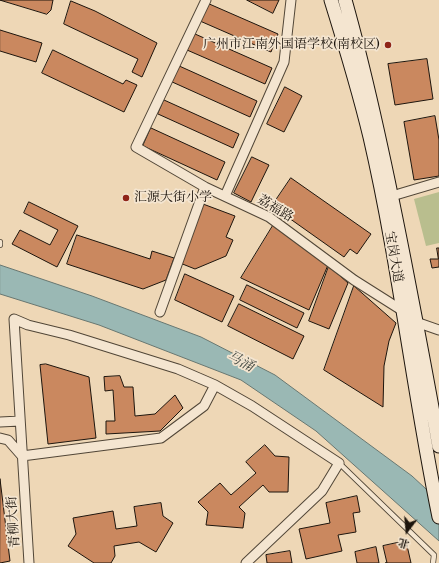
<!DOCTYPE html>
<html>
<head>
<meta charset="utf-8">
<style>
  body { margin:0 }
  #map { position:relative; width:439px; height:563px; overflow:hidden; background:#eed7b6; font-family:"Libre Bodoni","Noto Serif SC",serif }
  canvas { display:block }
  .north { position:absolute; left:387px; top:511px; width:40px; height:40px; -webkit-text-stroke:3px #f4e5d0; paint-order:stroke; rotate:196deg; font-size:11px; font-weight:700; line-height:16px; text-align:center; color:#1d150d }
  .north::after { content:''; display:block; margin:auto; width:14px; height:18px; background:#1d150d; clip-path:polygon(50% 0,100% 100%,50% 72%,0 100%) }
</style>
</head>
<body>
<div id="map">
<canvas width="439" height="563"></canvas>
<div class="north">北</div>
</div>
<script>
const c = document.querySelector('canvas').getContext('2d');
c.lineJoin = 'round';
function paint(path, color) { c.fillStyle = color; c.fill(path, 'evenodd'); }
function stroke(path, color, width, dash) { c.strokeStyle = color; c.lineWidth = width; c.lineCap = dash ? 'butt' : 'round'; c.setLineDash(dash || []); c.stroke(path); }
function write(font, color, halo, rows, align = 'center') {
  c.font = font + ' "Libre Bodoni","Noto Serif SC",serif'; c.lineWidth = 3.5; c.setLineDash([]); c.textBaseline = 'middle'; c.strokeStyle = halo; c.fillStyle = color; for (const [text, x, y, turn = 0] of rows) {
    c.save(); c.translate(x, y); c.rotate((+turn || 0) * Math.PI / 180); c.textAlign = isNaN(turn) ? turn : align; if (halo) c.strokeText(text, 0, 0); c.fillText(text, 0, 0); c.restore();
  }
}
paint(new Path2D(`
  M439,192v51l-13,3 -12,-47z`), '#b9be8e');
const water = new Path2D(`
  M0,265l92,31 109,41 74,38 137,101 27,25v40l-123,-110 -75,-51 -142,-55 -99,-31z`);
paint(water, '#9ab8b4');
stroke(water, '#687771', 1);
const building = new Path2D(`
  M0,0h53l-2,10 -4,4z
  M247,0h32l-6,13z
  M71,1l24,10 62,32 -15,34 -10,-5 6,-13 -74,-35z
  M207,3l71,31 -7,18 -71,-31z
  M0,30l42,13 -6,19 -36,-11z
  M195,34l77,34 -7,16 -78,-34z
  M53,50l70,34 3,-4 11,5 -13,27 -82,-39z
  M427,59l6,40 -38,6 -7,-41z
  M177,65l80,36 -7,16 -80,-36z
  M285,87l17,9 -18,36 -17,-8z
  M164,100l75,34 -6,14 -75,-34z
  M435,116l4,24v36l-25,4 -10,-58z
  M151,128l74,34 -8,18 -74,-34z
  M252,157l17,8 -18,37 -17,-9z
  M291,178l80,56 -14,20 -7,-5 -6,8 -72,-51z
  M29,202l49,24 -21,41 -45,-23 8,-14 30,15 8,-15 -34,-17z
  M203,204l32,12 -9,21 7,3 -7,16 -31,13 -15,-6z
  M274,224l54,41 -19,45 -68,-32z
  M77,235l73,24 2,-8 22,7 -8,22 -23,9 -76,-25z
  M437,248h2v19l-7,1 -2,-9h8z
  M329,266l19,17 -19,46 -20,-8z
  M185,274l49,22 -12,26 -47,-22z
  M247,285l57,28 -7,15 -57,-28z
  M354,286l42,37 -7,18 -5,25 -1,41 -59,-37z
  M239,304l65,32 -11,23 -65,-33z
  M46,364l43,13 7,61 -48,6 -8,-79z
  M120,376l4,11h9l2,29 20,-2 20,-19 8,13 -23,23 -54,3v-13h9l-2,-31 -8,1 -1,-14z
  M265,445l10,11 14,1 -1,35h-19l-6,-7 -24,22 6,6 -2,15 -37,-3 2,-13 -10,-10 22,-19 11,12 25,-22 -10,-11z
  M0,479l10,82 -10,2z
  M357,496l3,16 -7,1 3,19 -18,3 4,16 -36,8 -7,-30 31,-6 -4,-20z
  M161,503l2,13 10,7 -17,29 -17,-10 -25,4 1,10 -4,7h-17l-26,-17 8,-12 -3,-16 40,-7 3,18 21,-3 -3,-19z
  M406,541l5,22h-26h2l-4,-17z
  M376,547l3,16h-22l-2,-11z
  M290,551l2,12h-25l-1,-8z`);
paint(building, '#ca885f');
stroke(building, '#1d150d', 1);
const lane = new Path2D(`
  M0,242v3
  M339,463l95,92 -1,8`);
const street = new Path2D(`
  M205,187l-69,-40 70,-147
  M225,196l59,-134 7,-62
  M392,196l47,-14
  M160,312l45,-125 64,30 85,63 49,31 13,11 23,8
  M0,422l20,-1
  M0,438l8,2 14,16
  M22,456l139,-18 43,-32 11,-21
  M29,563l-15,-244 14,6 41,10 109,34 37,16 37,21 87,57 -17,28 -76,72`);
const secondary = new Path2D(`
  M331,0c14,45 28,91 39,137 29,125 43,254 69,380
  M345,0c24,85 42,172 59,259 12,62 24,125 35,187`);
stroke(lane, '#514637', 6);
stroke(street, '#514637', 11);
stroke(secondary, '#1d150d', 15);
stroke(lane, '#f4e5d0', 4.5);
stroke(street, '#f4e5d0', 9);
stroke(secondary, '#f4e5d0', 13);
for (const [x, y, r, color] of [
  [388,45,4,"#8f2418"],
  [126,198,4,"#8f2418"]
]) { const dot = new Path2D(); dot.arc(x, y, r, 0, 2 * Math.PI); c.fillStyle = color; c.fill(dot); stroke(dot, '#f4e5d0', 1.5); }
write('13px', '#1d150d', '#f4e5d0', [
  ["广州市江南外国语学校(南校区)",380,45],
  ["汇源大街小学",134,198,"left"]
], 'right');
write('13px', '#1d150d', '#f4e5d0', [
  ["荔福路",275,209,31],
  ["宝岗大道",393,257,80],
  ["青柳大街",14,522,-94]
]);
write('italic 14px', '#494e47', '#f4e5d0', [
  ["马涌",240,362,27]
]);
</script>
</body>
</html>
